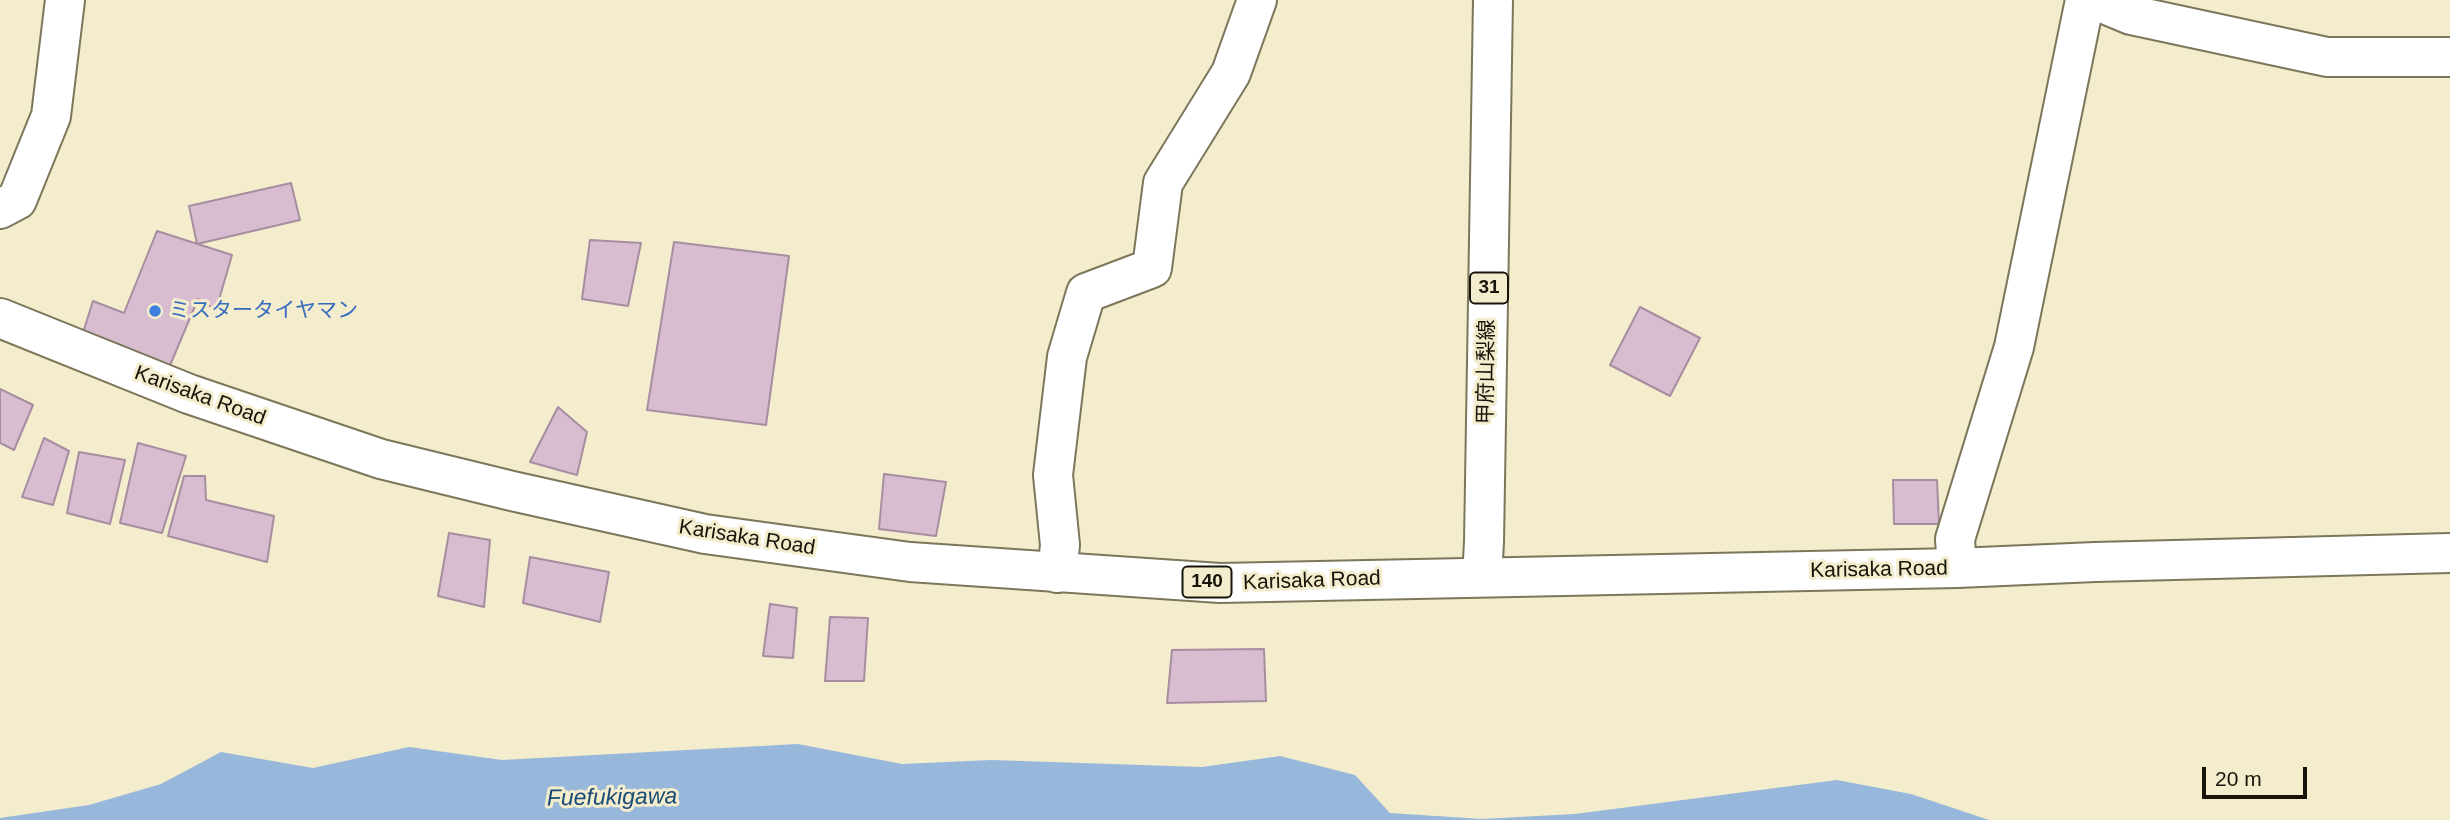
<!DOCTYPE html>
<html>
<head>
<meta charset="utf-8">
<style>
  body { margin:0 }
  #map { position:relative; width:2450px; height:820px; overflow:hidden; background:#f3eccd; font-family:Helvetica,sans-serif }
  canvas { display:block }
  .scale { position:absolute; left:2202px; top:767px; width:105px; height:32px; box-sizing:border-box; border:4px solid #17150a; border-top:0; padding-left:9px; font-size:21px; line-height:24px; white-space:nowrap; color:#17150a; -webkit-text-stroke:5px #f3eccd; paint-order:stroke }
</style>
</head>
<body>
<div id="map">
<canvas width="2450" height="820"></canvas>
<div class="scale">20 m</div>
</div>
<script>
const c = document.querySelector('canvas').getContext('2d');
c.lineJoin = 'round';
function paint(path, color) { c.fillStyle = color; c.fill(path, 'evenodd'); }
function stroke(path, color, width, dash) { c.strokeStyle = color; c.lineWidth = width; c.lineCap = dash ? 'butt' : 'round'; c.setLineDash(dash || []); c.stroke(path); }
function write(font, color, halo, rows, align = 'center') {
  c.font = font + ' Helvetica,"Noto Sans JP",sans-serif'; c.lineWidth = 6; c.setLineDash([]); c.textBaseline = 'middle'; c.strokeStyle = halo; c.fillStyle = color; for (const [text, x, y, turn = 0] of rows) {
    c.save(); c.translate(x, y); c.rotate((+turn || 0) * Math.PI / 180); c.textAlign = isNaN(turn) ? turn : align; if (halo) c.strokeText(text, 0, 0); c.fillText(text, 0, 0); c.restore();
  }
}
paint(new Path2D(`
  M798,744l104,20 89,-4 211,7 78,-11 75,19 35,38 92,6 93,-5 262,-34 74,14 78,26h-1989v-2l89,-13 72,-21 60,-32 92,16 96,-21 93,13z`), '#97b8da');
const building = new Path2D(`
  M291,183l9,37 -103,24 -8,-38z
  M157,231l75,24 -16,55 -18,-11 -35,83 -84,-37 14,-44 31,12z
  M590,240l51,3 -13,63 -46,-7z
  M674,242l115,14 -23,169 -119,-15z
  M1640,307l60,31 -30,58 -60,-31z
  M0,389l33,16 -19,45 -14,-7z
  M558,407l29,25 -10,43 -47,-13z
  M44,438l25,13 -16,54 -31,-8z
  M138,443l48,13 -24,77 -42,-10z
  M79,452l46,8 -15,64 -43,-11z
  M884,474l62,8 -10,54 -57,-7z
  M184,476h21l1,24 68,16 -7,46 -99,-26z
  M1893,480h44l2,44h-45z
  M449,533l41,7 -6,67 -46,-11z
  M530,557l79,15 -9,50 -77,-19z
  M770,604l27,4 -4,50 -30,-2z
  M830,617l38,1 -4,63h-39z
  M1264,649l2,52 -99,2 5,-53z`);
paint(building, '#d8bdd0');
stroke(building, '#a78da0', 2);
const minor = new Path2D(`
  M2095,0l36,15 196,42h123
  M0,209l17,-9 34,-84 14,-116
  M1957,568l-2,-29 59,-192 71,-347
  M1057,573l3,-28 -7,-70 14,-118 19,-64 66,-25 11,-85 68,-110 26,-73`);
const major = new Path2D(`
  M1482,577l2,-35 9,-542`);
const highway = new Path2D(`
  M0,318l189,76 192,65 131,32 193,43 205,28 310,21 737,-15 138,-6 355,-9`);
stroke(minor, '#7c765b', 42);
stroke(major, '#7c765b', 42);
stroke(highway, '#7c765b', 42);
stroke(minor, '#fff', 38);
stroke(major, '#fff', 38);
stroke(highway, '#fff', 38);
for (const [x, y, r, color] of [
  [155,311,7,"#3f7fe0"]
]) { const dot = new Path2D(); dot.arc(x, y, r, 0, 2 * Math.PI); c.fillStyle = color; c.fill(dot); stroke(dot, '#f3eccd', 2.5); }
for (const [x, y, w] of [
  [1489,288,38],
  [1207,582,49]
]) { const box = new Path2D(); box.roundRect(x - w / 2, y - 15.5, w, 31, 5); c.fillStyle = '#f3eccd'; c.fill(box); stroke(box, '#17150a', 2); }
write('bold 19px', '#17150a', null, [
  ["31",1489,288],
  ["140",1207,582]
]);
write('21px', '#366cbe', '#f3eccd', [
  ["ミスタータイヤマン",169,311]
], 'left');
write('21px', '#17150a', '#f3eccd', [
  ["甲府山梨線",1487,372,-89],
  ["Karisaka Road",200,396,20],
  ["Karisaka Road",747,538,9],
  ["Karisaka Road",1879,570,-1],
  ["Karisaka Road",1312,581,-2]
]);
write('italic 23px', '#194b76', '#f3eccd', [
  ["Fuefukigawa",612,798,-1]
]);
</script>
</body>
</html>
